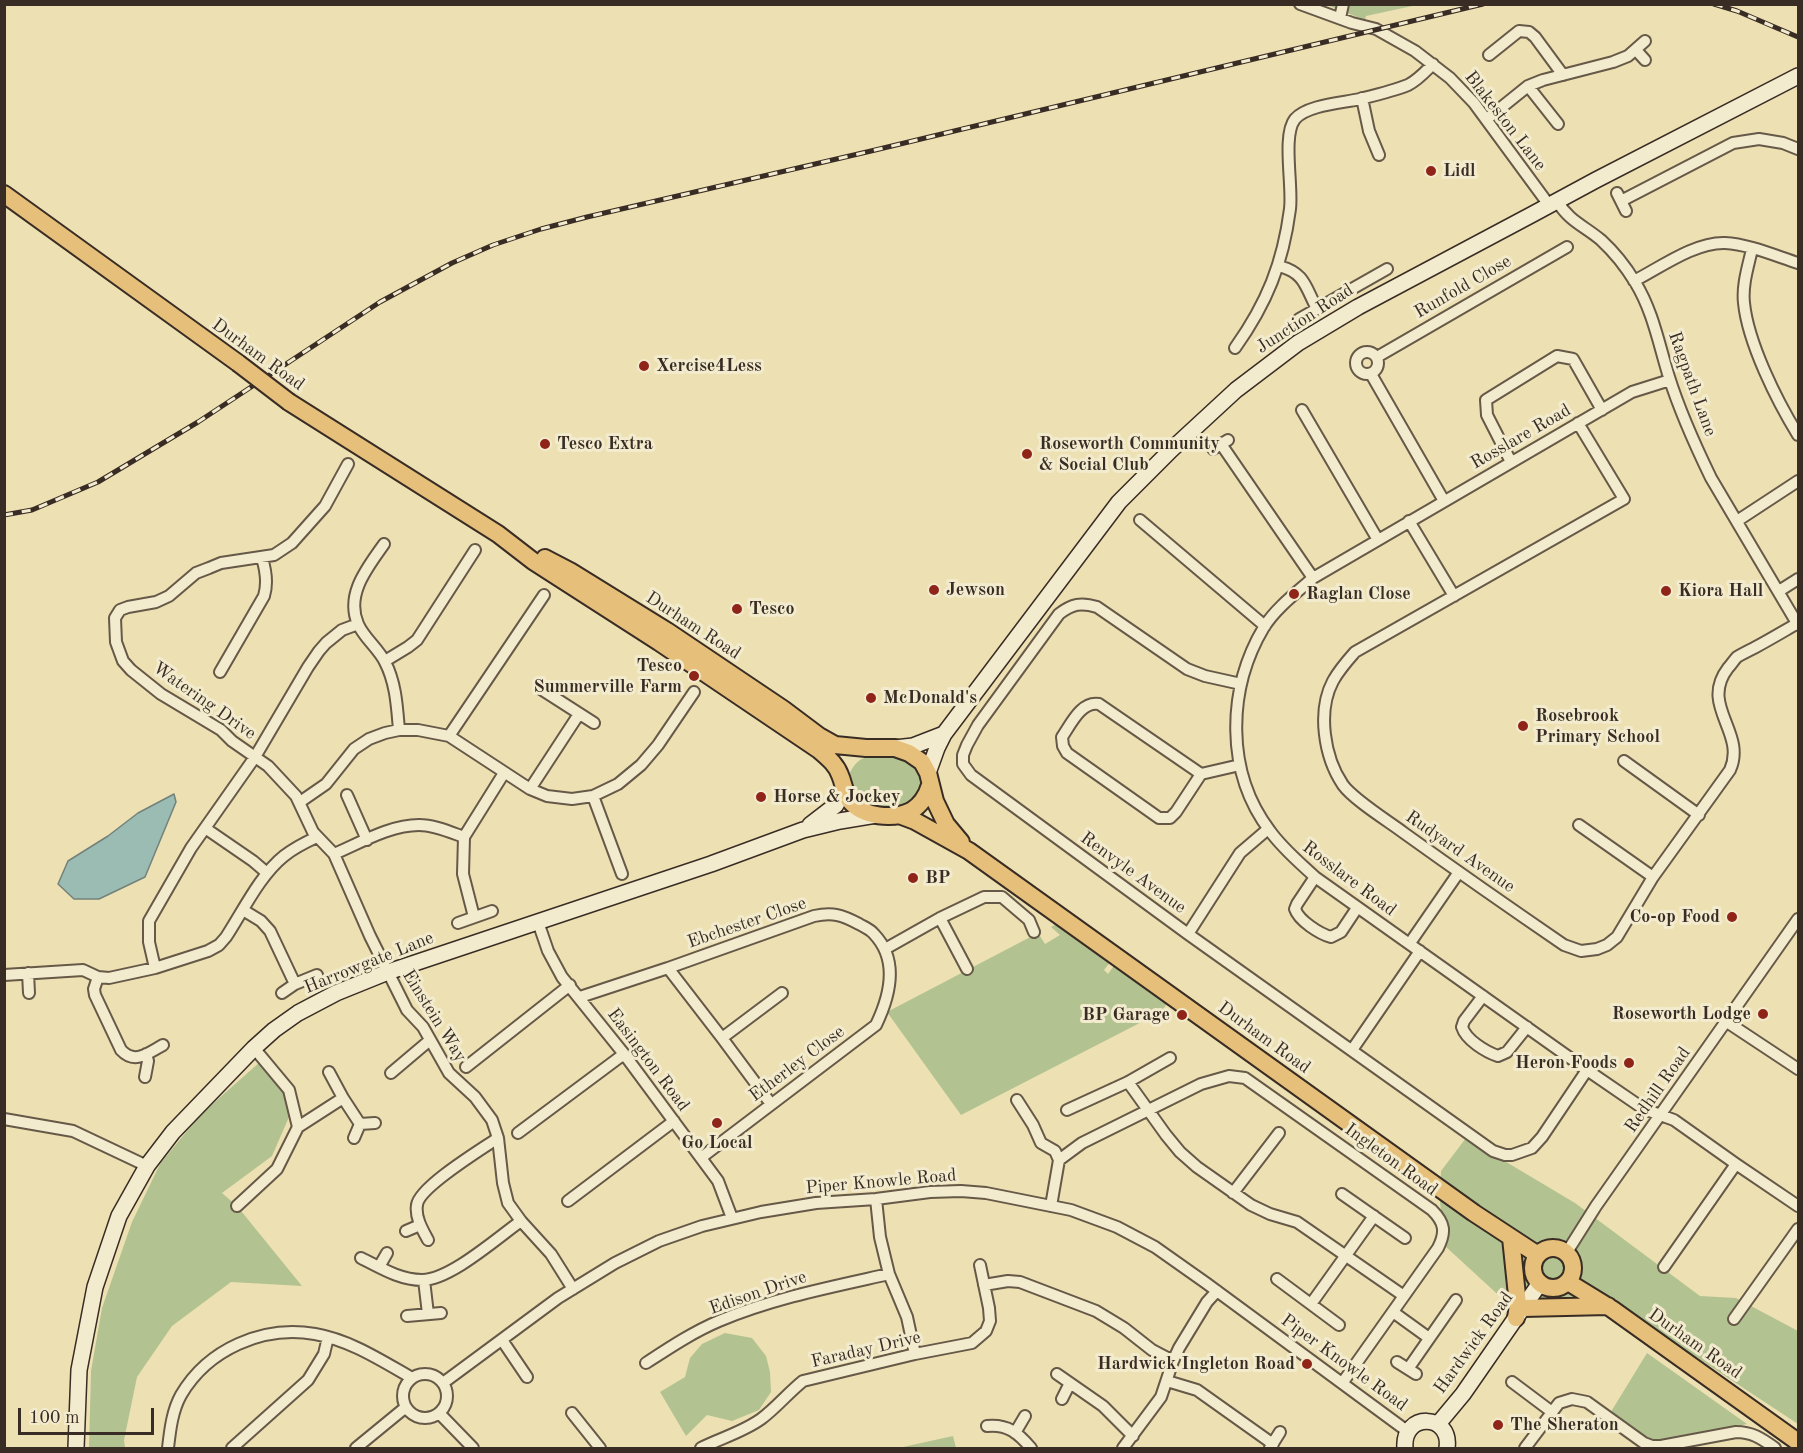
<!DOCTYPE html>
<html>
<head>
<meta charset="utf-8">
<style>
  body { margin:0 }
  #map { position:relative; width:1803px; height:1453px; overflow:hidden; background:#ede0b3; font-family:"Old Standard TT",serif }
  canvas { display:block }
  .frame { position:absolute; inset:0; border:6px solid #392c24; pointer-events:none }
  .scale { position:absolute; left:18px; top:1408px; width:136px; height:27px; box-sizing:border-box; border:3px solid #392c24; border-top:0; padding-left:8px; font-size:18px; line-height:21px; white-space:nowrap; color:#392c24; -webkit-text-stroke:4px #f3ebce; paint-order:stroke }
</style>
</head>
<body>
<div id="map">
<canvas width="1803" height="1453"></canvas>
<div class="frame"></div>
<div class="scale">100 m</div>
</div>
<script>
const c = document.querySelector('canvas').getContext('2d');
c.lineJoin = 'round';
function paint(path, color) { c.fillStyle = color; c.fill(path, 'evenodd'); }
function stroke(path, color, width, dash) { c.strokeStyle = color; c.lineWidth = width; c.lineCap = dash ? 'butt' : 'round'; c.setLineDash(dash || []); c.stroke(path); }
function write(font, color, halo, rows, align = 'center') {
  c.font = font + ' "Old Standard TT",serif'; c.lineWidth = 6; c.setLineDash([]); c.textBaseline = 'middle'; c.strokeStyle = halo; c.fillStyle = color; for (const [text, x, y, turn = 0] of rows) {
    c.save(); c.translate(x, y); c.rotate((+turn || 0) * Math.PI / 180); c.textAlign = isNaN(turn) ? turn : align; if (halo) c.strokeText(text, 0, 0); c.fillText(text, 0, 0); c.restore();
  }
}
paint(new Path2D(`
  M1327,5h90l-51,11 -1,4z
  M887,754c20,5 32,8 36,30l-9,19 -24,6 -21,-3 -15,-10 -6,-19c9,-21 18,-21 39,-23z
  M1059,923l52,38 -7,9 4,4 8,-11 53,38 -8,11 -200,103 -74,-103 151,-79 7,11 15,-9 -9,-8z
  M260,1062l23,31 6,24 -17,39 -50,37 15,13 65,80 -71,-4 -59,44 -35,51 -13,63 1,8h-36l2,-77 11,-63 30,-86 28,-58 40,-49z
  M1466,1138l109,65 125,93 36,2 62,33v93l-170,-112 -109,2 -74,-68 -5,-44 1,-31z
  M725,1333l27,5 14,18 4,16 1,20 -12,18 -27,11 -25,-6 -21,21 -26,-44 25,-15 5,-19 12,-14z
  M1647,1353l100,71 -91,20 -47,-29z
  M953,1436l3,12h-53v-1z`), '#b2c391');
const water = new Path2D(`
  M174,794l2,8 -31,75 -46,22h-25l-16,-15 10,-23 40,-25 30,-23z`);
paint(water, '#9abcb3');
stroke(water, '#73827a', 1.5);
const street = new Path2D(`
  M1300,4l52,19 24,6 39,22 35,27 24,25 75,102
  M1340,18l3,-14
  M1636,50l9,10
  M1489,55l30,-24 10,1 6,5 28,38
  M1528,86l30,38
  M1362,98l7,33 10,24
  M1487,119l41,-33 15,-6 70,-18 15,-6 17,-15
  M1617,193l9,18
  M1557,201c13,21 26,24 44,39 13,12 25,27 34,42 18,29 24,63 34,95 11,35 26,68 42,101l87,147
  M1621,201l112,-58 26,-4 24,4 15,6
  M1752,249c-4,18 -10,36 -8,54 4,40 33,98 54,132
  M1279,266c26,7 26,20 38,43
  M1634,281c27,-14 61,-39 91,-38 23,1 51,13 73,20
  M1299,319l88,-50
  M1235,348c32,-45 48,-85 55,-139 3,-23 -8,-74 5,-90 12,-14 47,-16 65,-20 16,-4 33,-8 48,-14 10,-5 17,-13 25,-21
  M1356 363a11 11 0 1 1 22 0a11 11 0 1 1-22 0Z
  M1377,357l190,-110
  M1371,374l73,127
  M1670,380l-38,12 -319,186c-17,15 -37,30 -49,49 -37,62 -39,145 6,204 13,18 29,31 45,46l272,193 57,39 30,11 62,44 62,42
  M1302,410l76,130
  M1578,423l46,76 -269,153c-8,9 -16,18 -22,29 -16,30 -9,76 10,104 11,15 45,36 61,48 53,38 106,75 160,112l17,6 16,-2 10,-4 10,-8 36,-60 77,-107c17,-38 -31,-64 -2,-102 3,-3 6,-8 9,-11 5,-3 11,-6 17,-9 15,-8 30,-17 44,-25
  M1221,444l92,134
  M1213,449l15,-9
  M1511,462l-24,-47 -1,-15 71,-44 16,3 29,51
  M348,464l-23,42 -33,37 -18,12 -53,8 -12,5 -13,5 -27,23 -13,6 -28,5 -8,3 -5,8 1,24 7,19 8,9 30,24 60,36 11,11 36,25 28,30 17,36 21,22 36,82 37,74 16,17 26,46 26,24 17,23 6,18 5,45 5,20 13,18 30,33 22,35
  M1140,520l125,106
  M1409,521l45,75
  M1737,521l61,-40
  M384,544c-16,23 -39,50 -26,80 6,14 20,24 27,38 11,21 12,45 14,68
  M1779,591l19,-12
  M385,661l23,-14 9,-7 58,-90
  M220,672l44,-76c4,-13 2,-25 -2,-38
  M1241,684l-36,-8 -18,-7 -90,-62c-16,-5 -25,-3 -38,7l-81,111 -11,20 -4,10v9l8,11 217,159 305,217 12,4h7l20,-7 10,-11 45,-67
  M541,689l53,34
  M449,736l95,-141
  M1624,761l75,54
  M1201,774l-102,-70c-18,-3 -28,20 -37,33l1,9 4,7 92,65h11l6,-6 25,-38 39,-9
  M530,789l49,-75
  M347,795l20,45
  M593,796l29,78
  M300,802l26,-18 28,-35 15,-10 16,-6 14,-3h19l31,6 81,53 17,7 25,3 21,-3 25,-12 23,-19 17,-20 36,-53
  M1579,825l74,52
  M205,828l48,33 14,12
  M334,854c26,-11 56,-29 85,-29 15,0 31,7 45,12
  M1315,877l-18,27 -2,5c4,12 25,25 36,28l10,-5 16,-24
  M243,910l18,11 9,10 25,53
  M474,917l-11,-43 1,-37 40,-64
  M940,918l27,51
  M538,922l10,29 14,26 62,77 94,127 14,37
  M458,923l34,-12
  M1188,934l52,-81 28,-24
  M1410,943l49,-71
  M885,949l55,-31 44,-21h18l27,23 5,12
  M155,968l-6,-26v-21l42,-73 64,-91 53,-90 11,-16 7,-8 16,-13 16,-6
  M668,968l54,70 49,66
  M28,973l1,20
  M4,975l79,-5 15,7 11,1 46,-10 53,-17 11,-6 7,-8c17,-26 34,-62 58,-81 10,-8 22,-14 33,-19
  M98,977l-4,12 1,6 26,55c14,15 27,3 42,-5
  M282,993l13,-9 22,-9
  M1483,996l-19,25 -2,6c4,13 24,25 36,29l9,-4 20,-25
  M580,997l88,-29 146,-52c19,-4 28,-1 45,8 5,3 11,5 15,10 25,26 16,62 2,91l-174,132
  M1727,1022l71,47
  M722,1038l60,-45
  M1352,1050l68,-99
  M466,1067l104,-82
  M329,1072l14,26 17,26 -6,14
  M391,1073l39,-33
  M145,1077l3,-16 -2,-7
  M1128,1082l38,53 14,17 17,15 54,38 19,9 27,8 107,74
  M1017,1100l16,25 8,18 14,8 4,9
  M1067,1110l61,-28 42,-24
  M4,1119l69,12 74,35
  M360,1124l15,-1
  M298,1127l45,-29
  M518,1133l106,-79
  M1233,1193l46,-60
  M1342,1194l63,44
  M876,1199l4,38 9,37 18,43 8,37
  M568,1201l106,-80
  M237,1206l40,-37 21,-42 -9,-37 -35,-42
  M1051,1206l8,-46 23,-17 119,-59 28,-8 16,2 187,132c13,13 14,22 6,38l-95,134
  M406,1231l14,-6
  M428,1240c-6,-11 -13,-23 -11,-35 2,-18 65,-56 81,-67
  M1567,1252l29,-46 202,-287
  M361,1258c20,10 39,22 61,22 28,0 75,-42 99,-59
  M379,1267l8,-14
  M1664,1267l72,-103
  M1277,1279l62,46
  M424,1280l4,34
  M984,1285l24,-4 12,1 76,29 28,17 28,22 21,11
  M1311,1304l63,-88
  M1393,1312l36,26
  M407,1316l34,-3
  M1734,1319l64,-90
  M502,1340l25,37
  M1397,1362l19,12
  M646,1363c23,-15 47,-31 73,-42 55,-23 112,-34 170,-47
  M1408,1369l48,-69
  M1057,1374l46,32 30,30
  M403 1396a22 22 0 1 1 44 0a22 22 0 1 1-44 0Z
  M1167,1381l30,9 76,54
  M1512,1382l40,30
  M443,1383l115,-85 57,-35 44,-22 43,-15 59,-14 55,-9 60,-4 54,-7 31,-1 25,2 85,17 46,17 38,20 51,36 201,148
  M1062,1399l8,-16
  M439,1413l34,35
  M572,1413l28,35
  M987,1426c21,-2 31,7 44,22
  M1015,1433l10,-17
  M168,1448c2,-17 4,-37 13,-53 27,-46 82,-70 134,-61 35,6 67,27 97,44
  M232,1448l76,-68 16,-26 4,-17
  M356,1448l50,-41
  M701,1448c20,-10 42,-16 60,-29 15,-11 27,-26 42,-38l112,-27 57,-11 14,-12 4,-10 -1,-13 -9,-43
  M1123,1448l38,-51 12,-36 6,-13 28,-46 10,-11
  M1270,1448l10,-16
  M1525,1448l34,-45 13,-4 15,3 57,41 8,3h9l75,-14c17,0 26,7 39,16`);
const secondary = new Path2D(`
  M895,748l18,-2 31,-12
  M928,773l9,-25 7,-14 175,-232 52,-52 65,-60 62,-47 60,-36 175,-93 63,-34 202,-104
  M810,825l26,-20 8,-15
  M1438,1424l25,-30 77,-111
  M76,1448l3,-78 16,-83 24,-71 28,-50 26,-34 81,-84 20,-18 24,-17 38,-20 52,-21 323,-108 92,-34 37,-9 36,-6
  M1405,1448c-3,-36 47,-35 42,0`);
const primary = new Path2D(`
  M4,194l234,169
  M289,402l209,132 35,27 126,81 160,108c9,8 17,14 21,25 4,9 4,18 10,26 13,16 43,19 61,10 10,-6 16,-16 19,-26
  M545,558l25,13 97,60 116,78 36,27 16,9 31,3h29l14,5 13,9 6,11 7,28 11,23 15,18
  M899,815l16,6 54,30 505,362 64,42
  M1511,1238l7,67 -2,13
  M1533 1268a20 20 0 1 1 40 0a20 20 0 1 1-40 0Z
  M1568,1282l44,27 186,133
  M1523,1308l85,-2`);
stroke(street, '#665948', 14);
stroke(secondary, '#392c24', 18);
stroke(primary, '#392c24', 20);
stroke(street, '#f3ebce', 10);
stroke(secondary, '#f3ebce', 15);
stroke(primary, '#e6c07a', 16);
const rail = new Path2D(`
  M1714,4l23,7 61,26
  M4,515l28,-5 66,-28 100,-60 182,-120 72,-39 41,-18 48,-16 46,-12 284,-66 612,-147`);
stroke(rail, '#392c24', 5);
stroke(rail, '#f3ebce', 3, [9]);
const primaryBridge = new Path2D(`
  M238,363l51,39`);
stroke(primaryBridge, '#392c24', 20, []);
stroke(primaryBridge, '#e6c07a', 16);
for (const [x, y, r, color] of [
  [1431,171,6,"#8f2418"],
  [644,366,6,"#8f2418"],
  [545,444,6,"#8f2418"],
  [1027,454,6,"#8f2418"],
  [934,590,6,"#8f2418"],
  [1666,591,6,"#8f2418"],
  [1294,594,6,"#8f2418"],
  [737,609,6,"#8f2418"],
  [694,676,6,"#8f2418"],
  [871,698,6,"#8f2418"],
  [1523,726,6,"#8f2418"],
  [761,797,6,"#8f2418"],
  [913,878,6,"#8f2418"],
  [1732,917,6,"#8f2418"],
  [1763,1014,6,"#8f2418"],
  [1182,1015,6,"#8f2418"],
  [1629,1063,6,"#8f2418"],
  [717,1123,6,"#8f2418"],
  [1307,1364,6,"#8f2418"],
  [1498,1425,6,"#8f2418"]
]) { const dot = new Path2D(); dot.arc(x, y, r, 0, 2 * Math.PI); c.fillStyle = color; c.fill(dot); stroke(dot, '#f3ebce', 2); }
write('18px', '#392c24', '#f3ebce', [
  ["Blakeston Lane",1505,121,52],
  ["Runfold Close",1463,287,-30],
  ["Junction Road",1305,319,-33],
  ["Durham Road",258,355,36],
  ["Ragpath Lane",1692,384,70],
  ["Rosslare Road",1521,437,-30],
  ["Durham Road",693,626,33],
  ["Watering Drive",204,701,35],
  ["Rudyard Avenue",1460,852,35],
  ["Renvyle Avenue",1133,873,36],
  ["Rosslare Road",1349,879,37],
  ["Ebchester Close",747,923,-19],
  ["Harrowgate Lane",369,963,-22],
  ["Einstein Way",434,1016,58],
  ["Durham Road",1264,1038,36],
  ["Easington Road",648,1060,53],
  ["Etherley Close",797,1064,-37],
  ["Redhill Road",1658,1090,-55],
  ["Ingleton Road",1391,1160,36],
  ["Piper Knowle Road",881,1182,-5],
  ["Edison Drive",758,1293,-19],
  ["Hardwick Road",1474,1343,-54],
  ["Durham Road",1695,1344,35],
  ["Faraday Drive",866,1350,-13],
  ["Piper Knowle Road",1344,1363,36]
]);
write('bold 18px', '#392c24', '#f3ebce', [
  ["Lidl",1443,171],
  ["Xercise4Less",656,366],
  ["Tesco Extra",557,444],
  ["Roseworth Community",1039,444],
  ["& Social Club",1039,465],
  ["Jewson",946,590],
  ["Kiora Hall",1678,591],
  ["Raglan Close",1306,594],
  ["Tesco",749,609],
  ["Tesco",682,666,"right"],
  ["Summerville Farm",682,687,"right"],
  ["McDonald's",883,698],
  ["Rosebrook",1535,716],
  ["Primary School",1535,737],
  ["Horse & Jockey",773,797],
  ["BP",925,878],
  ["Co-op Food",1720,917,"right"],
  ["Roseworth Lodge",1751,1014,"right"],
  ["BP Garage",1170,1015,"right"],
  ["Heron Foods",1617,1063,"right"],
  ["Go Local",717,1143,"center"],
  ["Hardwick Ingleton Road",1295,1364,"right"],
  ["The Sheraton",1510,1425]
], 'left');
</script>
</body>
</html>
